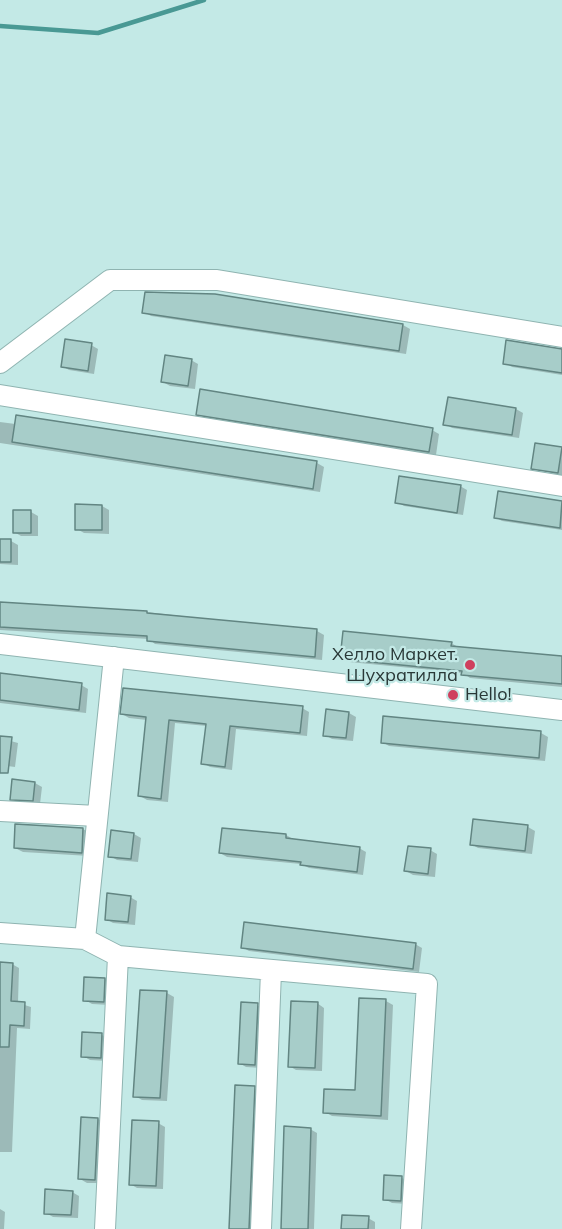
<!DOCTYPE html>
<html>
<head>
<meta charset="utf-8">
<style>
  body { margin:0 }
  canvas { display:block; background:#c3e9e6 }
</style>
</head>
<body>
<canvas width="562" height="1229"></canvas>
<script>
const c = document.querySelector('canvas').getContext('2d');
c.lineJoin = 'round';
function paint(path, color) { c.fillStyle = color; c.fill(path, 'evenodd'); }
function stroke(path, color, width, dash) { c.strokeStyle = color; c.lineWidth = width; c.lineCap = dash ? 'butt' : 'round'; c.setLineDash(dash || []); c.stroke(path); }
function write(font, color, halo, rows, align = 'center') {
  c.font = font + ' Mulish,sans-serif'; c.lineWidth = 4.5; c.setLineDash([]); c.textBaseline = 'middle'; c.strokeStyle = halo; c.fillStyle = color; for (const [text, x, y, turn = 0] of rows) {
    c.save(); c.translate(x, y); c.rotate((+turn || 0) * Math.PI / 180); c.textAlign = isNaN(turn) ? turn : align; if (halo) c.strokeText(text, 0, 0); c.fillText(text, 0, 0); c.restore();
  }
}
paint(new Path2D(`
  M144,312l259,13 7,4 -4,25 -255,-38z
  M91,345l7,4 -4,25 -25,-4 -7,-4z
  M562,350v25l-50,-8 -7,-4z
  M191,360l7,4 -3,25 -25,-3 -7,-4z
  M516,409l7,4 -4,25 -67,-10 -7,-4z
  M198,414l234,16 7,4 -3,21 -231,-37z
  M0,422l317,41 7,4 -4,25 -320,-49v3z
  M536,444l26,4v28l-29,-8z
  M460,486l7,4 -4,25 -59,-9 -7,-4z
  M499,492l63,10v28l-60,-9 -7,-4z
  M102,506l7,4v24l-25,-1 -7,-4z
  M31,512l7,4v20h-17l-7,-4z
  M0,541h11l7,4v20l-18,-1z
  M0,603l146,9 171,19 7,4 -2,25 -167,-16 -6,-5 -149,-9z
  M451,643l7,4 104,11v29l-92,-9 -7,-5 -114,-11 -7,-4z
  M0,676l81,9 7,4 -2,24 -86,-10z
  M302,708l7,4 -2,24 -71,-7 -4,41 -22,-3 -7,-4 4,-37 -32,-3 -7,79 -21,-2 -7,-4 7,-76 -18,-2 -7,-4z
  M349,713l7,4 -3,24 -21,-2 -7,-4z
  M385,717l156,16 7,4 -3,24 -156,-15 -7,-4z
  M0,738l18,5 -3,24 -15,-2z
  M35,783l7,4 -2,17 -22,-1 -6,-4z
  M474,821l54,6 7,4 -3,23 -54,-6 -7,-4z
  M16,825l67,4 7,4 -1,23 -66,-4 -8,-4z
  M134,834l7,4 -3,24 -21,-2 -7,-4z
  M286,835l7,4 66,9 7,4 -3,23 -54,-7 -8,-4 -74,-7 -7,-4z
  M430,850l7,4 -2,23 -22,-2 -7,-4z
  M130,897l7,4 -2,24 -22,-2 -7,-4z
  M415,944l7,4 -3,24 -170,-21 -7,-4z
  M0,964h12l7,4 -1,35 13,4 -1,22 -13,-1 -5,124h-12z
  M105,979l7,4 -2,22 -18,-1 -7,-4z
  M142,991l25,2 7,4 -7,104 -25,-1 -7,-4z
  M386,1001l7,4 -5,115 -56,-4 -7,-4 32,-20z
  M317,1003l7,5 -2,63 -26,-1 -7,-4z
  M257,1005l7,4 -2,59 -16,-1 -7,-4z
  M102,1035l7,4 -1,22 -18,-1 -7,-4z
  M254,1088l7,4 -5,137h-24z
  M98,1119l7,4 -3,60h-15l-7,-4z
  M158,1123l7,4 -2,62 -26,-1 -7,-4z
  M310,1129l7,4 -3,96h-32z
  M386,1177l16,1 7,4 -1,22 -16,-1 -7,-4z
  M72,1192l7,4 -1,22 -25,-1 -7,-4z
  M0,1209l5,3 -1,17h-4z
  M368,1218l7,4v7h-32z`), '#0003');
stroke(new Path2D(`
  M0,26l98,7 106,-33`), '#499994', 4.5);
const building = new Path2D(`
  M145,292l70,2 188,30 -4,27 -257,-38z
  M65,339l27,4 -4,28 -27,-4z
  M506,340l56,9v24l-59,-9z
  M165,355l27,4 -4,27 -27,-4z
  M200,389l233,39 -4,24 -233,-37z
  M448,397l68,11 -4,27 -69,-10z
  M16,415l301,46 -4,28 -301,-47z
  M535,443l27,4 -4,26 -27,-4z
  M399,476l62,9 -4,28 -62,-10z
  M498,491l64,10 -2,27 -66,-10z
  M75,504l27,1v25h-27z
  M13,510h18v23h-18z
  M0,539h11v23h-11z
  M0,602l147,9v2l170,16 -2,28 -168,-16v-5l-147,-9z
  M343,631l109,11 -1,4 111,10v28l-101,-9 1,-4 -122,-12z
  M0,673l82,10 -3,27 -79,-10z
  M123,688l180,18 -3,27 -70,-7 -5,41 -24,-3 5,-40 -37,-4 -8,79 -23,-3 8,-79 -26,-3z
  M326,709l23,3 -3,26 -23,-2z
  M383,716l158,15 -2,27 -158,-15z
  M0,736l12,1 -4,36h-8z
  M12,779l23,3 -2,19 -23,-1z
  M473,819l55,6 -3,26 -55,-6z
  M15,824l68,4 -1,25 -68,-5z
  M222,828l64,6v4l74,9 -3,25 -57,-7 1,-3 -82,-9z
  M111,830l23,3 -3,26 -23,-2z
  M408,846l23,2 -3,26 -24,-3z
  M107,893l24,3 -3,26 -23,-2z
  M244,922l172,21 -3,26 -172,-21z
  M0,962l13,1 -2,38 14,1 -1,24 -14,-1 -1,22h-9z
  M84,977l21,1 -1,24 -21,-1z
  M140,990l27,1 -7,107 -27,-1z
  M359,998l27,1 -5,117 -58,-3 1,-24 31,1z
  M291,1001l27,1 -3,66 -27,-1z
  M241,1002l17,1 -3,62 -17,-1z
  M82,1032l20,1 -1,25 -20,-1z
  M235,1085l20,1 -6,143h-20z
  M81,1117l17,1 -3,62 -17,-1z
  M132,1120l27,1 -3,65 -27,-1z
  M284,1126l27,2 -3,101h-27z
  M384,1175l18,1 -1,25 -18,-1z
  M45,1189l28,2 -2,24 -27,-1z
  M342,1215l27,1 -1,13h-27z`);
paint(building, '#a7cdc9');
stroke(building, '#628582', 1.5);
const minor = new Path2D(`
  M0,363l110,-83h107l345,57
  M0,395l562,91
  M0,644l562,66
  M0,811l97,5
  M0,933l85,6 33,17 309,28 -16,245
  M85,939l29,-282
  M105,1229l13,-273
  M261,1229l10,-258`);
stroke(minor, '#8fb4b1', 22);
stroke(minor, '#fff', 20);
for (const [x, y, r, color] of [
  [470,665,6,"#cf405e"],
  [453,695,6,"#cf405e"]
]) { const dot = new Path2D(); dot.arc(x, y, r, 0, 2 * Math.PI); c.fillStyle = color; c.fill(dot); stroke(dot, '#c3e9e6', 2); }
write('18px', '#293837', '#c3e9e6', [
  ["Хелло Маркет.",458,655],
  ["Шухратилла",458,676],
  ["Hello!",465,695,"left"]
], 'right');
</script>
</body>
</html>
